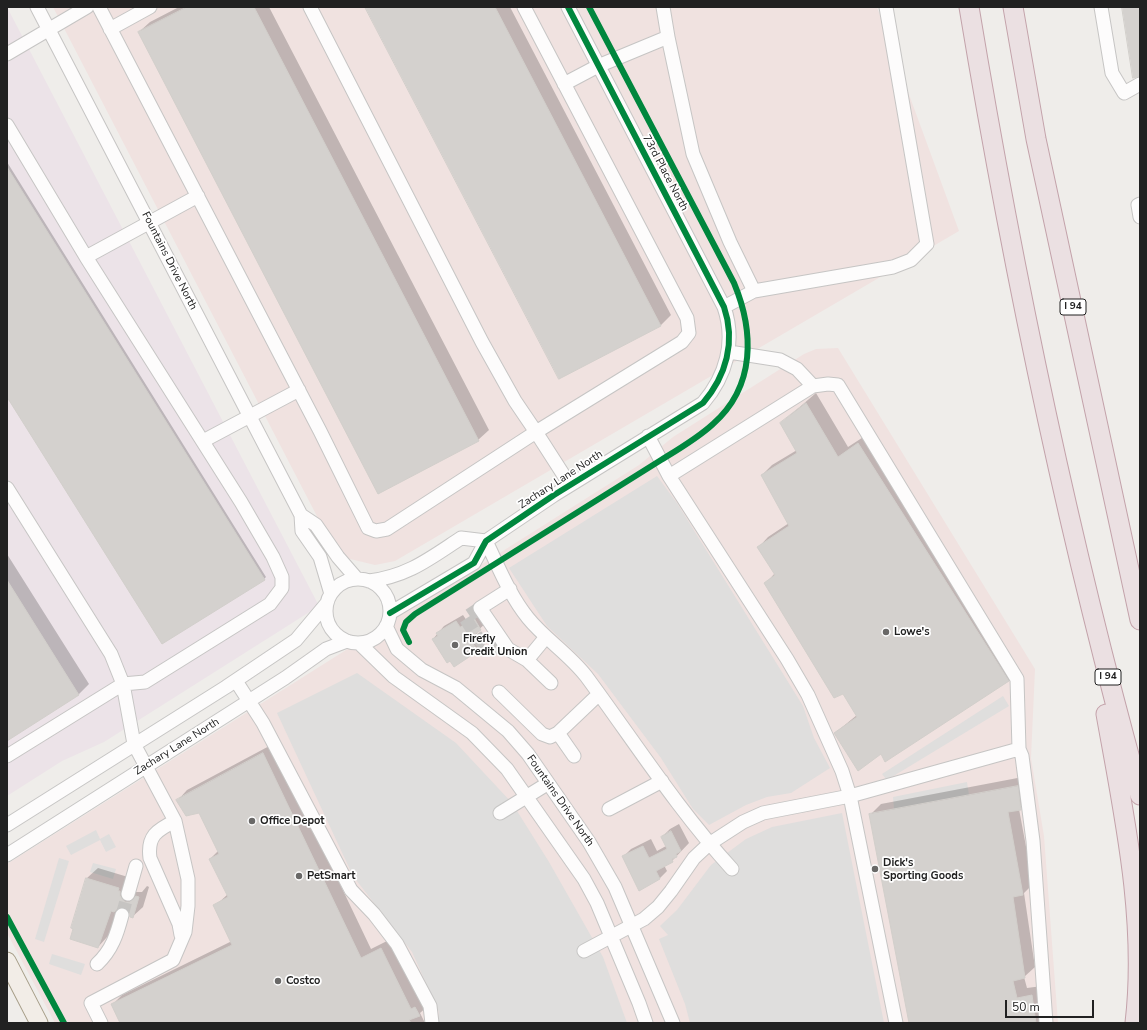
<!DOCTYPE html>
<style>
body{margin:0}
#map{position:relative;width:1147px;height:1030px;overflow:hidden;background:#efedea;font-family:"Nunito Sans",sans-serif}
canvas{display:block}
.frame{position:absolute;inset:0;border:8px solid #212121;pointer-events:none}
.scale{position:absolute;left:1005px;top:1000px;width:89px;height:18px;box-sizing:border-box;border:2px solid #212121;border-top:0;padding-left:5px;font-size:12px;line-height:14px;white-space:nowrap;color:#212121;-webkit-text-stroke:3px #fff;paint-order:stroke}
</style>
<div id="map">
<canvas width="1147" height="1030"></canvas>
<div class="frame"></div>
<div class="scale">50 m</div>
</div>
<script>
const ctx = document.querySelector('canvas').getContext('2d');
ctx.lineJoin = 'round';
function fillPath(path, color) {
  ctx.fillStyle = color;
  ctx.fill(path, 'evenodd');
}
function strokePath(path, color, width, dash) {
  ctx.strokeStyle = color;
  ctx.lineWidth = width;
  ctx.lineCap = dash ? 'butt' : 'round';
  ctx.setLineDash(dash || []);
  ctx.stroke(path);
}
function write(font, color, halo, rows, align = 'center') {
  ctx.font = font + ' "Nunito Sans",sans-serif';
  ctx.lineWidth = 3.5;
  ctx.setLineDash([]);
  ctx.textBaseline = 'middle';
  ctx.strokeStyle = halo;
  ctx.fillStyle = color;
  for (const [text, x, y, turn = 0] of rows) {
    ctx.save();
    ctx.translate(x, y);
    ctx.rotate((+turn || 0) * Math.PI / 180);
    ctx.textAlign = isNaN(turn) ? turn : align;
    if (halo) ctx.strokeText(text, 0, 0);
    ctx.fillText(text, 0, 0);
    ctx.restore();
  }
}
const commercial = new Path2D(`
 M53,7H877L959,231L395,561L375,565L346,558L321,524Z
 M838,348L1035,669L1031,758L1044,836L1058,1023H55L7,933V864L639,465L673,437L804,354L816,349Z`);
const industrial = new Path2D(`
 M7,7L319,606L104,742L62,761L7,796Z`);
const parking = new Path2D(`
 M657,476L677,503L803,706L814,738L830,768L791,793L767,797L746,805L709,825L693,809L661,758L598,674L547,626L509,568Z
 M357,673L456,743L512,803L549,862L603,957L627,1023H438L439,1012L412,952L353,876L277,713Z
 M1003,696L1009,706L887,780L882,774Z
 M967,782L969,795L894,809L893,797Z
 M842,813L884,1023H690L685,1004L659,939L668,935L660,926L677,910L711,865L746,839L772,827Z
 M96,830L100,839L109,834L116,847L106,852L100,840L71,855L66,846Z
 M59,858L69,861L44,942L35,939Z
 M93,863L116,869L113,879L90,872Z
 M52,954L85,964L81,975L49,964Z`);
const shadow = new Path2D(`
 M179,7H269L489,430L478,440L139,32L150,22Z
 M366,7H510L671,315L660,326Z
 M7,162L266,577L264,579L7,395Z
 M816,393L848,447L868,434L1019,670L1008,681L881,753L835,733L857,715L843,692L766,583L775,573L758,548L768,537L789,523L762,475L772,465L797,450L781,423Z
 M7,554L89,684L78,695L7,739Z
 M481,612L487,622L476,632L484,644L477,651L433,639L444,626L463,615L467,621Z
 M273,744L371,949L391,939L429,1005L420,1013L425,1023H121L112,1005L122,995L232,941L215,906L228,894L210,859L219,850L200,812L178,800L187,790Z
 M1028,776L1031,799L1019,809L1033,884L1024,893L1035,967L1024,977L1027,988L1042,986L1043,1023H910L871,814L881,804Z
 M679,824L689,843L672,861L664,865L667,871L660,878L640,889L623,857L631,849L651,839L657,851L666,846L662,837L670,829Z
 M98,868L128,877L130,886L136,892H142L147,886L149,887L143,907L132,917L125,906H119L108,936L98,947L72,928L87,878Z`);
const building = new Path2D(`
 M187,7H254L479,441L378,494L138,32Z
 M365,7H495L661,326L559,379Z
 M1122,7H1140V76L1133,78Z
 M7,167L265,580L162,644L7,397Z
 M806,403L838,457L858,443L1009,681L885,762L881,754L858,771L834,733L857,717L843,694L834,698L764,583L775,575L757,547L789,526L761,475L797,453L780,423Z
 M7,580L79,695L7,741Z
 M474,618L481,630L469,638L478,651L454,667L450,661L447,663L432,639L438,636L436,633L456,621L460,627Z
 M263,753L361,958L381,948L411,1009L415,1007L420,1016L409,1020L411,1023H120L111,1004L232,945L213,905L228,897L209,859L219,854L199,813L186,816L176,800Z
 M1018,786L1021,810L1008,812L1023,895L1013,897L1025,978L1013,981L1017,998L1032,995L1036,1023H909L869,814Z
 M671,831L681,851L676,854L677,857L672,859L673,862L656,871L660,879L639,891L622,856L643,846L649,858L667,849L661,837Z
 M86,878L119,888L118,891H120V896L125,902H130L136,896L139,897L133,918L130,917V913L124,907H120L114,912L111,911L98,948L70,939L73,929L71,928Z`);
const minorTunnel = new Path2D(`
 M480,608L465,618C480,641 479,647 508,649
 M122,915L128,894`);
const minor = new Path2D(`
 M37,7L301,515L302,531L320,557L331,594
 M99,7L320,431L368,528L376,531L387,529L536,432L570,485
 M310,7L482,342L515,401L536,432L682,342L689,333L687,318L524,7
 M1101,7L1112,73L1124,93L1140,84
 M110,29L150,7
 M668,37L693,154L730,242L754,291
 M7,54L87,7
 M564,84L598,66L668,37L663,7
 M7,125L86,257L241,502L273,557L282,577V588L270,604L145,682L123,684L7,756
 M1140,204L1138,205L1140,217
 M86,257L198,196
 M724,307L754,291L893,267L911,260L927,244L886,7
 M729,352L780,360L797,369L813,386
 M648,436L669,476L787,659L808,695L842,771L850,796L896,1023
 M203,441L299,390
 M669,476L813,386L828,384L838,385L1017,679L1019,749L1022,756L1033,841L1046,1023
 M7,488L111,654L123,684L134,744L175,821L188,879V906L185,932L173,960L91,1003L101,1023
 M301,515L316,525L338,557L357,579
 M486,541C498,566 510,596 528,618C545,639 569,654 586,676C634,741 678,810 732,869
 M326 611a32 32 0 1 1 64 0a32 32 0 1 1-64 0Z
 M369,581C408,576 429,559 461,538L486,541
 M510,589L480,608L508,649L527,660L551,683
 M390,613L474,563L486,541L554,495L703,403C726,376 736,342 724,307L568,7
 M386,626L397,649L422,670L456,688L508,731L528,754L589,842L615,887L673,1023
 M359,643L394,677L472,733L507,769L584,879L597,903L639,1003L646,1023
 M527,660L546,637
 M236,681L263,723L351,890L374,914L397,944L430,1006L432,1023
 M499,692L542,734L550,737L558,733L599,694
 M558,733L574,756
 M609,809L662,781
 M500,813L547,784
 M175,821C157,830 147,836 150,858L179,924L181,935
 M7,825L226,687L296,640L327,603
 M7,855L285,678L326,649L347,641
 M128,894L136,866
 M584,951L644,919L658,907L671,891L694,858L709,844L743,822L763,813L850,796L1019,749
 M97,964C112,950 117,934 122,915`);
const major = new Path2D(`
 M7,961L39,1023`);
const highway = new Path2D(`
 M969,7C1013,272 1068,536 1140,795
 M1013,7L1036,139L1140,620
 M1106,714C1124,815 1147,920 1135,1023`);
const cycleway = new Path2D(`
 M390,613L474,563L486,541L554,495L703,403C726,376 736,342 724,307L568,7
 M409,642L403,630L406,622L415,614L661,460C679,449 698,438 713,424C756,386 754,331 734,283L589,7
 M7,917L64,1023`);
const markers = [
 [886,632,4,"#696867"],
 [455,645,4,"#696867"],
 [252,821,4,"#696867"],
 [875,869,4,"#696867"],
 [299,876,4,"#696867"],
 [278,981,4,"#696867"]
];
const shields = [
 [1073,307,26],
 [1108,677,26]
];
const shieldNames = [
 ["I 94",1073,307],
 ["I 94",1108,677]
];
const streetNames = [
 ["73rd Place North",665,173,62],
 ["Fountains Drive North",169,261,63],
 ["Zachary Lane North",561,480,-33],
 ["Zachary Lane North",177,747,-32],
 ["Fountains Drive North",560,801,55]
];
const poiNames = [
 ["Lowe's",894,632],
 ["Firefly",463,639],
 ["Credit Union",463,652],
 ["Office Depot",260,821],
 ["Dick's",883,863],
 ["Sporting Goods",883,876],
 ["PetSmart",307,876],
 ["Costco",286,981]
];
fillPath(commercial, '#f0e2e0');
fillPath(industrial, '#ece3e8');
fillPath(parking, '#dfdedd');
fillPath(shadow, '#0003');
fillPath(building, '#d4d1ce');
strokePath(building, '#d2cfcb', 1);
strokePath(minorTunnel, '#c6c4c2', 13, [13, 6]);
strokePath(minor, '#c6c5c4', 15);
strokePath(major, '#a59c86', 19);
strokePath(highway, '#c3a2aa', 21);
strokePath(minor, '#fdfcfc', 13);
strokePath(major, '#f2ede7', 17);
strokePath(highway, '#ebe0e2', 19);
strokePath(cycleway, '#00873e', 6);
for (const [x, y, r, color] of markers) {
  const dot = new Path2D();
  dot.arc(x, y, r, 0, 2 * Math.PI);
  ctx.fillStyle = color;
  ctx.fill(dot);
  strokePath(dot, '#fff', 1.5);
}
for (const [x, y, w] of shields) {
  const box = new Path2D();
  box.roundRect(x - w / 2, y - 8, w, 16, 3);
  ctx.fillStyle = '#fff';
  ctx.fill(box);
  strokePath(box, '#212121', 1);
}
write('bold 10px', '#212121', null, shieldNames);
write('11px', '#212121', '#fff', streetNames);
write('bold 11px', '#212121', '#fff', poiNames, 'left');
</script>
